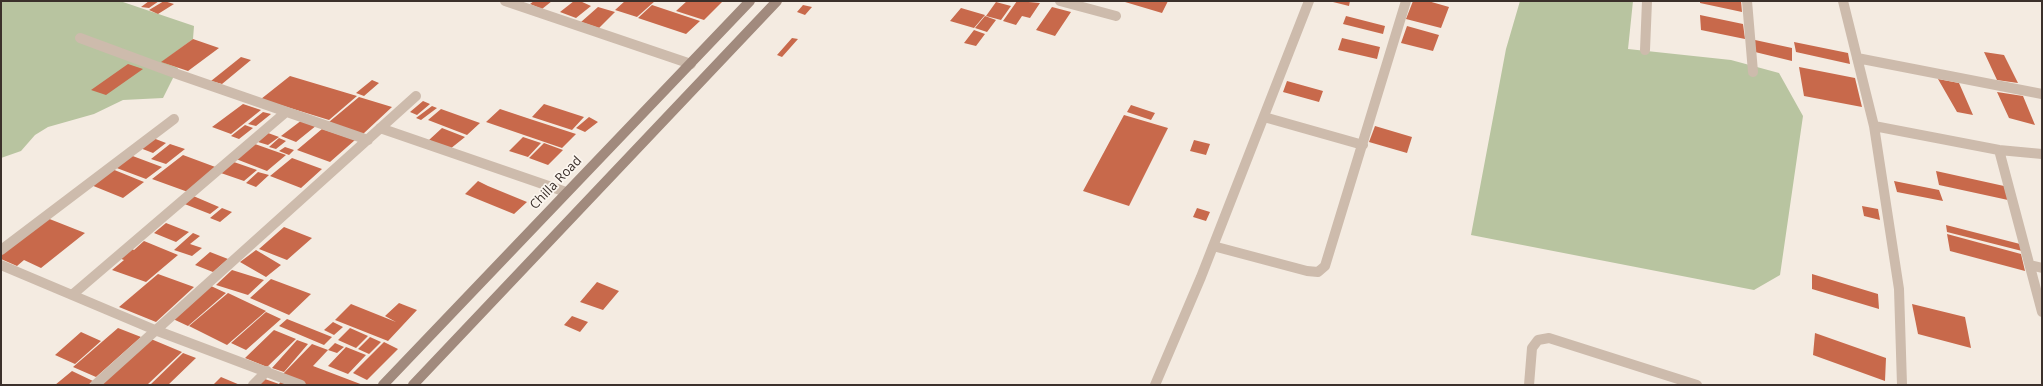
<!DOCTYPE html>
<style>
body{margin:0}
#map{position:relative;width:2043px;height:386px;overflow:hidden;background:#f4ebe1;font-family:"Open Sans",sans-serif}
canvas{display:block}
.frame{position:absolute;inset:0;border:2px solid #3b302b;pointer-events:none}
</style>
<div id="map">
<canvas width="2043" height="386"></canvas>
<div class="frame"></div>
</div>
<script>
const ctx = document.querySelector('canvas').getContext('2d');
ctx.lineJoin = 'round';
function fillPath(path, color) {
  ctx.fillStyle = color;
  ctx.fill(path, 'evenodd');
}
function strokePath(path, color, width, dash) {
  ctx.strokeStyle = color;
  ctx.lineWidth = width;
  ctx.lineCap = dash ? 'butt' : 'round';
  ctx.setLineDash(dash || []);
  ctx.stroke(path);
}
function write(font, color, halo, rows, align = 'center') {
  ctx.font = font + ' "Open Sans",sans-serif';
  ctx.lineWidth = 3.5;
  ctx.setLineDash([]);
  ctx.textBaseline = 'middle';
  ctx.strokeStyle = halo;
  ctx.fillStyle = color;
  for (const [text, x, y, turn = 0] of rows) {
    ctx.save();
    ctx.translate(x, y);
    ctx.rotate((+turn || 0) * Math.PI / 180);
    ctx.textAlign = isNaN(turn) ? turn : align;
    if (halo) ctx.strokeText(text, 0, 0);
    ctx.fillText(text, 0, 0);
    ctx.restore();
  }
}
const green = new Path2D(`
 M1,1H120L194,26L193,39L162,62L178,68L163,98L123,100L94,114L48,127L35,135L21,151L1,158Z
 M1520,1H1633L1628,49L1731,60L1779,73L1803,116L1780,275L1754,290L1471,235L1506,49Z`);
const building = new Path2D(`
 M149,1H159L149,8L141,7Z
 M164,1L174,4L158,14L149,10Z
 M534,1H552L542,9L530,4Z
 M574,1H580L591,6L576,18L560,12Z
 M625,1H655L637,17L615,10Z
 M687,1H719L722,2L704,20L676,11Z
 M1017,1L1040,3L1030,18L1022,16L1016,25L1003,21Z
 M1126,1H1168L1162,13L1125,2Z
 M1329,1H1350L1349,6Z
 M1413,1H1428L1449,7L1441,28L1406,19Z
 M1700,1H1741L1742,12L1700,3Z
 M996,2L1011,6L1001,20L986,16Z
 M652,5L700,21L686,34L638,18Z
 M803,5L812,7L805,15L797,12Z
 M598,7L615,12L599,28L581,22Z
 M1052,7L1071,12L1055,36L1036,30Z
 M961,8L985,15L974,28L950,21Z
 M1700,15L1743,24L1745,39L1701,30Z
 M985,16L996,20L987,32L975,28Z
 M1346,16L1385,26L1383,34L1343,24Z
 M1407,26L1439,35L1433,51L1401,43Z
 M974,30L985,34L976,46L964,43Z
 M792,38L798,39L782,57L777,55Z
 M1342,38L1380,47L1377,59L1338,50Z
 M193,39L219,48L188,71L161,62Z
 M1755,40L1792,48V61L1755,52Z
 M1794,42L1848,53L1850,64L1796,52Z
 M1984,52L2004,55L2018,83L1997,80Z
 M241,57L251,60L222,84L211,81Z
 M128,64L143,69L106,95L91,90Z
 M1799,67L1855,78L1862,107L1804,96Z
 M290,76L357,96L329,120L261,99Z
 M1938,79L1959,83L1973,115L1957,112Z
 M372,80L379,83L364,96L356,93Z
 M1287,81L1323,91L1319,102L1283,92Z
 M1997,92L2023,96L2035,125L2009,118Z
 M359,97L392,107L363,134L329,122Z
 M423,101L430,104L417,115L410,112Z
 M243,104L261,110L231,134L212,127Z
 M544,104L584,117L572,130L532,117Z
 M1131,105L1155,113L1151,120L1127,112Z
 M432,106L437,108L421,120L416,118Z
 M441,109L480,123L467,135L428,120Z
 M500,109L530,119L576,134L562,148L486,122Z
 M263,112L271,114L256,126L248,124Z
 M1124,115L1168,128L1129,206L1083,191Z
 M589,117L598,122L585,132L576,128Z
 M302,120L317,125L296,142L281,136Z
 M245,125L253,128L239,139L231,136Z
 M1375,126L1412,137L1407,153L1369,142Z
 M442,128L465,137L450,149L429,140Z
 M322,129L355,140L330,162L297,150Z
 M268,133L279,137L268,145L258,142Z
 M523,137L541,143L528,157L509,151Z
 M153,138L166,143L153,153L140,148Z
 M279,138L286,141L276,149L269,147Z
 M1194,140L1210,144L1206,155L1190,151Z
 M544,143L563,150L548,165L529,158Z
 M170,144L185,149L166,164L151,159Z
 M255,144L286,155L267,171L236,159Z
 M285,147L294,150L289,155L279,151Z
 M130,155L162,167L146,179L114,167Z
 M183,155L218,168L188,192L152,179Z
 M292,158L322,169L301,188L270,176Z
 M231,161L257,170L244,181L218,172Z
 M112,169L144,182L123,198L91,185Z
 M1936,171L2004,186L2008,200L1939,185Z
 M258,172L269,175L256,187L246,183Z
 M478,181L488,186L527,202L514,214L465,194Z
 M1894,181L1939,190L1943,201L1897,192Z
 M191,195L219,207L210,214L182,203Z
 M1862,206L1878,209L1880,220L1864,216Z
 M222,208L232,212L220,222L210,218Z
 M1197,208L1210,212L1206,221L1193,217Z
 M47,218L85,233L41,268L24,260L17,266L1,259V254Z
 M166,223L189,232L176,242L154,233Z
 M1946,225L2020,244L2022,251L1947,232Z
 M284,227L312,238L287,260L259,249Z
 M193,233L200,236L190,244L202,248L192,256L174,250Z
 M1947,234L2021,254L2025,271L1950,251Z
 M144,241L178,255L146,282L112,270L124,260L119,258L130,248L134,250Z
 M256,250L281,265L266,277L240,262Z
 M210,252L228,259L213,272L195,265Z
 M232,270L264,280L248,295L216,285Z
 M158,274L194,287L156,322L119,307Z
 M1812,274L1878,294L1879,309L1812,289Z
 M271,279L311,294L289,315L250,298Z
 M597,282L619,291L603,310L580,302Z
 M211,286L226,293L188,326L173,319Z
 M228,293L266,311L227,345L189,326Z
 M399,303L417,310L388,341L335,320L351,304L396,322L385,316Z
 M1912,304L1965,317L1971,348L1918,334Z
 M266,312L281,319L246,350L231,343Z
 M572,316L588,322L580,332L564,325Z
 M287,319L332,337L324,345L279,326Z
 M333,322L343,327L334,335L324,330Z
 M118,328L141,337L96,377L73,367Z
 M350,328L368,336L356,348L338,340Z
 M274,330L296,339L267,367L245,358Z
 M81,332L101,341L75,364L55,355Z
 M1815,333L1886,358L1885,381L1813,355Z
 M370,337L381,342L369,354L358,349Z
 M151,339L182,352L147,385H100Z
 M297,340L308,344L284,372L272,368Z
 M384,342L398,349L367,380L353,373Z
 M335,343L344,347L337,353L328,350Z
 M312,344L328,350L313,366L363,385H308L282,375Z
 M346,347L366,355L348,374L328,366Z
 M183,353L196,358L168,385H150Z
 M72,371L93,381L88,385H55Z
 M221,377L240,385H213Z
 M265,379L279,384L282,380L296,385H259Z`);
const minor = new Path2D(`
 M505,1L691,64
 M1060,1L1116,16
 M1747,1L1753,72
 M1843,1L1874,126L1899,289L1902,385
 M80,38L180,75L368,140
 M1645,50L1647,1
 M1857,58L2042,94
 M1264,117L1363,145
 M1874,126L1999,150L2042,154
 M380,128L566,192
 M1999,150L2042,312
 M1213,246L1307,271L1318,272L1325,266L1406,1
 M1,250L174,119
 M1,265L155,330L301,385
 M2030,265L2042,268
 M72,295L286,112
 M95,385L416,96
 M253,385L267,371
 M1155,385L1201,277L1309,1
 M1529,385L1532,348L1538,340L1549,338L1697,385`);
const secondary = new Path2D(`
 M383,385L750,1
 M413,385L777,1`);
const streetNames = [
 ["Chilla Road",556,183,-46]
];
fillPath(green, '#b8c4a0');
fillPath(building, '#c8694b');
strokePath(minor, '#cdbbac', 10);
strokePath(secondary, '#a18a7d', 10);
write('13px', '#3b302b', '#fbf5ee', streetNames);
</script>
